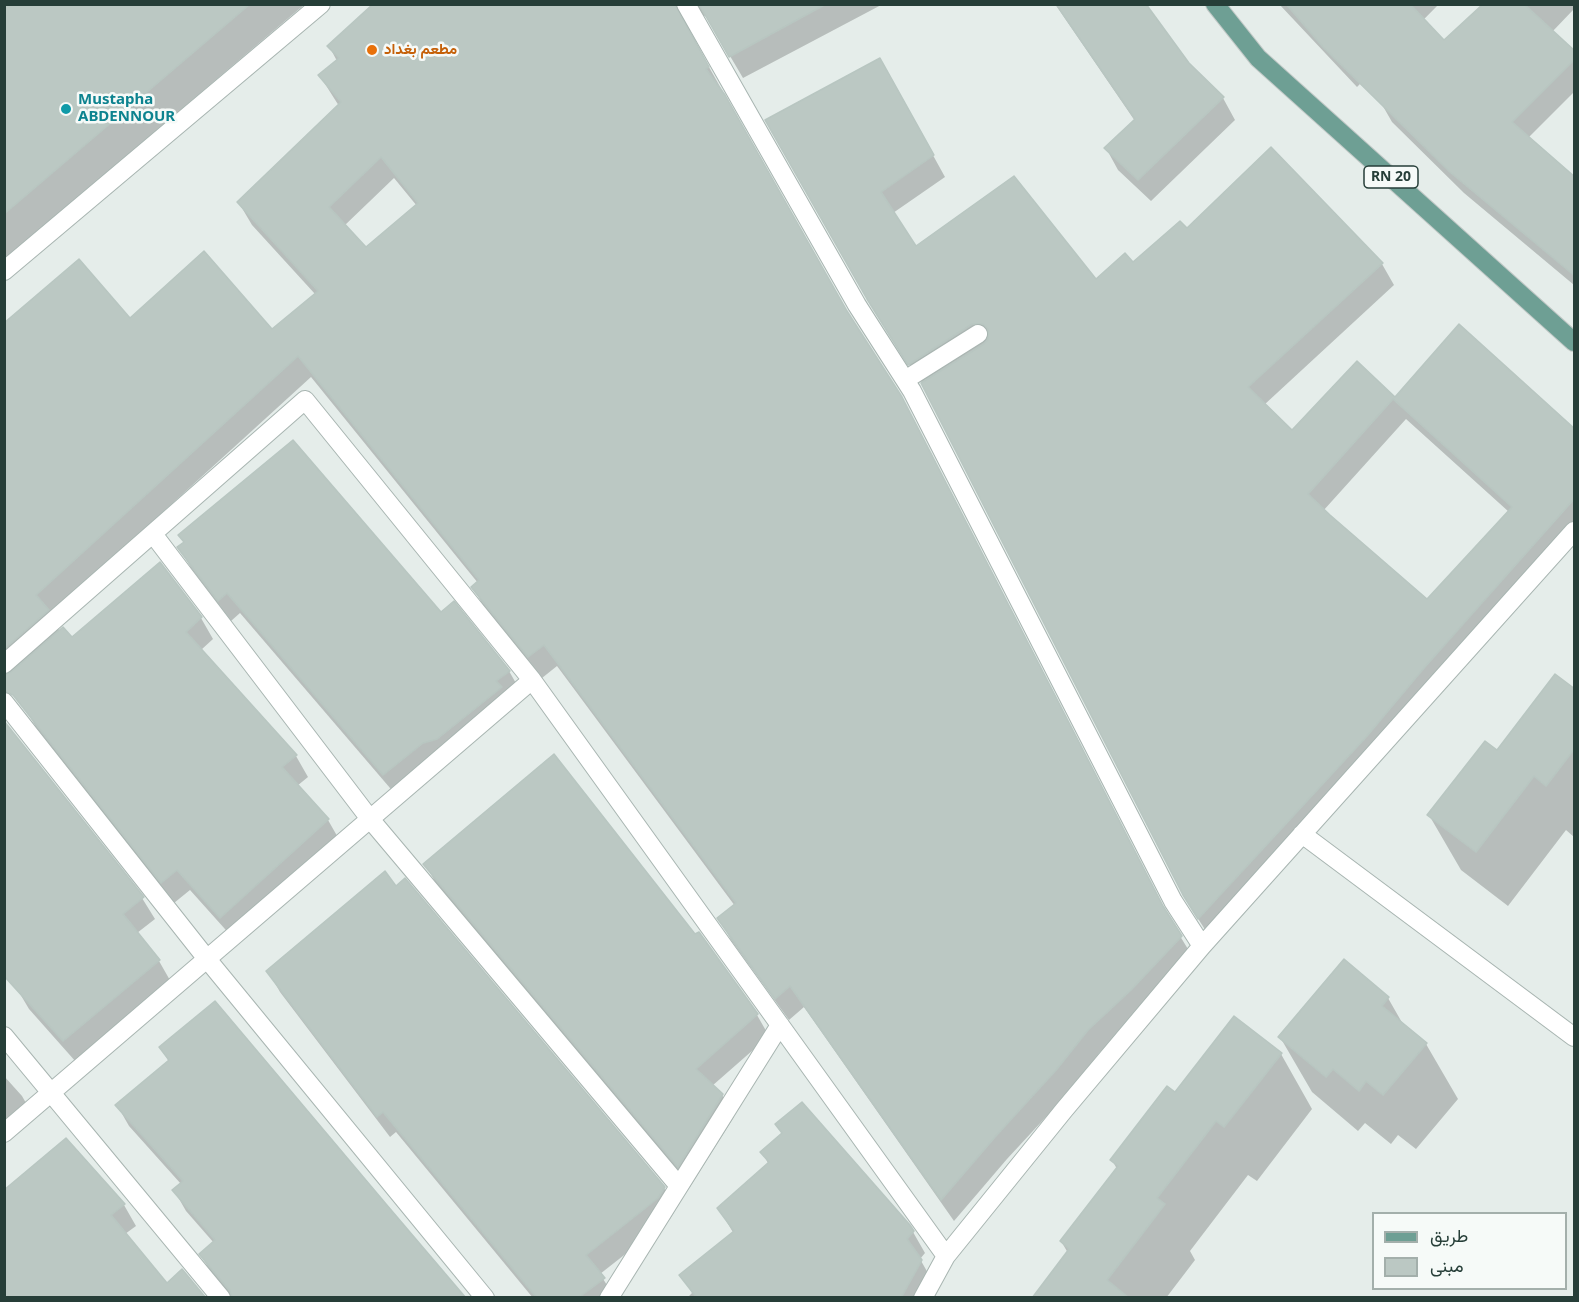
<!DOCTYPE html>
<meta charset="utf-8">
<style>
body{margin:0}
#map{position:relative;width:1579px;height:1302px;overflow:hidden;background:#e5edea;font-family:"Noto Sans",Vazirmatn,sans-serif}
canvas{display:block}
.frame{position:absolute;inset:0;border:6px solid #263e38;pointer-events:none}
.legend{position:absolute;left:1372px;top:1212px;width:195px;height:78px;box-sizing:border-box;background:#f6faf8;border:2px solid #a3afab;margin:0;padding:8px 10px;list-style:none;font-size:18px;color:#263e38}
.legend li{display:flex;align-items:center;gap:12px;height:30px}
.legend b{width:30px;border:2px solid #a3afab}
</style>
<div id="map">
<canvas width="1579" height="1302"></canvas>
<div class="frame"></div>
<ul class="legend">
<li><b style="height:8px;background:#6e9f94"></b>طريق</li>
<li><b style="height:16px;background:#bbc8c3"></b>مبنى</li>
</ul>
</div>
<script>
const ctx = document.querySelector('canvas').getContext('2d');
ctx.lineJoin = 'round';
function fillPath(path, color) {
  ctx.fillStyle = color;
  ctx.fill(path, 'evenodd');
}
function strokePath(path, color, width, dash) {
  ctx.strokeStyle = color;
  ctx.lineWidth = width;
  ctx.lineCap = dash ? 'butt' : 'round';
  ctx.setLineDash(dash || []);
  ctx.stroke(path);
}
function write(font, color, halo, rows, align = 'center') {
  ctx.font = font + ' "Noto Sans",Vazirmatn,sans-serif';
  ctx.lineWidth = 5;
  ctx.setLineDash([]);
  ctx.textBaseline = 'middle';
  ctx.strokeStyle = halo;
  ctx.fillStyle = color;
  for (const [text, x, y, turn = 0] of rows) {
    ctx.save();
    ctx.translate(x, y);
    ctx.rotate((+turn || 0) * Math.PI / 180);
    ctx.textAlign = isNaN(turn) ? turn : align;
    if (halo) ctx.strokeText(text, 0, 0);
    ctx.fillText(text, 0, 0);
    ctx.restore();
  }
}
const shadow = new Path2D(`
 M4,4H305L4,260Z
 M375,4H883L743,78L707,17L700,14L688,21L687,28L848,314L914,420L1169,918L1194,959L1143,1012L1100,1052L1069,1092L1007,1159L954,1221L804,1007L789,1020L731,940L719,918L735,906L557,666L542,678L485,609L473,587L478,583L311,377L50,615L60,632L72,639L201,618L213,639L201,650L296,756L308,777L297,786L328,820L340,841L233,938L190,890L174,903L36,727L4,673V326L130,320L272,331L315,294L252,225L239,203L339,106L320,76L337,61L329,46ZM394,178L417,206L365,249L344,226Z
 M1055,4H1144L1188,64L1223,98L1235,120L1151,201L1118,170L1106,148L1135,121Z
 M1279,4H1439L1357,87Z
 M1485,4H1574V9L1552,32L1574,53V92L1528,138L1574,179V285L1464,193L1392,122L1380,101Z
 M892,81L945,177L893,213L916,248L1096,281L1132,264L1187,230L1382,264L1394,285L1264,405L1292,432L1357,363L1395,399L1574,431V532L1211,939L1197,917L923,384L881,321L767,121ZM1406,419L1509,512L1427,601L1323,511Z
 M180,536L441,614L509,671L521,692L508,702L513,709L449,760L396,795L240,613L231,621L191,568L179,547L184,543Z
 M1574,691V837L1566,830L1508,906L1461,870L1429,815L1497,752Z
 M425,864L695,936L699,934L757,1015L769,1036L712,1086L722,1095L734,1117L690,1187L437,885Z
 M396,888L664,1188L676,1209L670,1219L600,1274L615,1298H533L396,1132L390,1137L280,992L268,971Z
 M142,898L155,919L137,933L159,961L171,982L76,1062L29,1009L16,987Z
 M1388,998L1404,1026L1426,1044L1458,1099L1416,1149L1398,1135L1391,1144L1365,1123L1358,1131L1312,1092L1280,1037Z
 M161,1048L464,1298H232L213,1276L201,1255L214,1243L186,1211L174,1190L181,1184L129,1126L117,1105L169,1062Z
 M1281,1054L1312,1109L1257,1181L1248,1175L1190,1251L1195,1260L1166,1298H1033L1068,1253L1061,1241L1117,1169L1112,1160L1176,1094Z
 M4,1076L22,1096L34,1117L4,1144Z
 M66,1140L124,1205L136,1226L125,1234L167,1285L4,1298Z
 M762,1152L913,1232L925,1253L920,1259L933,1282L925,1298H687L692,1293L681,1275L734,1234L719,1209L769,1165Z`);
const building = new Path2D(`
 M4,4H250L4,214Z
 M373,4H675L709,67L706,69L725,95L847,311L902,397L1163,906L1182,936L1131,990L1088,1030L1057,1069L995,1137L941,1200L790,986L775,999L717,918L736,903L544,645L528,657L471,587L479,580L298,356L36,595L49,610L4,649V323L79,259L130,318L204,251L272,329L318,291L237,202L341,102L318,75L339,58L327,46ZM381,157L418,203L366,247L329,207Z
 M699,4H826L729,57Z
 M1056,4H1146L1189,63L1224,97L1138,180L1104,148L1135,119Z
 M1286,4H1410L1444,40L1483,4H1524L1575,51V59L1512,122L1575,177V276L1450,172L1323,47Z
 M880,58L934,155L881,192L916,246L1014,176L1096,279L1125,253L1133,262L1180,221L1187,228L1271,147L1383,263L1248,387L1292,430L1357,361L1395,397L1459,324L1575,429V498L1424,668L1367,736L1198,919L1183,895L921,383L984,344L988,339V329L983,324H972L908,365L867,299L765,120ZM1393,399L1512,507L1427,599L1330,515L1308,494Z
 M293,440L441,612L454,601L510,671L496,681L502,687L437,739L423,743L383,775L227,593L218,601L177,547L184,542L178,535Z
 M160,562L202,617L186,632L297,755L282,767L329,819L220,918L177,870L161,883L13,695L4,691V675L11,672L63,627L72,637Z
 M1555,674L1575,689V748L1546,786L1534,776L1476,852L1427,815L1485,741L1497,750Z
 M4,721L144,897L123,914L160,960L63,1041L4,976Z
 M554,754L695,934L699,932L758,1014L696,1069L723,1094L678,1167L423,864Z
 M385,871L396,886L405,878L665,1187L658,1198L586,1255L605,1278L578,1298H537L383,1112L377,1117L266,971Z
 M1344,959L1389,997L1382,1006L1427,1043L1383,1095L1366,1081L1359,1091L1333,1069L1326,1077L1278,1037Z
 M215,1001L386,1204L466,1298H232L230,1291L199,1254L215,1240L172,1190L183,1181L115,1105L169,1060L159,1047Z
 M1234,1016L1282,1053L1224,1127L1216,1121L1157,1198L1165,1204L1107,1280L1129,1298H1032L1069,1249L1060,1241L1118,1166L1110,1160L1167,1086L1175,1092Z
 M802,1102L910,1225L914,1231L907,1239L922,1260L901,1298H697L679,1275L734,1231L717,1208L769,1162L760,1152L782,1133L775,1124Z
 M66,1138L125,1204L111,1215L167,1283L182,1269L206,1298H4V1190Z`);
const minor = new Path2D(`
 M686,4L857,305L912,391L1173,901L1202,946
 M4,271L321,4
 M905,380L978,334
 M153,534L370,819L679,1186
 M4,664L305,400L532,680L946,1256
 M4,702L207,959L485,1298
 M1302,834L1574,1037
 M4,1036L221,1298
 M4,1133L532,680
 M609,1298L780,1025
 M923,1298L946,1256L1064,1110L1202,946L1574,531`);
const major = new Path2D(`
 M1215,4L1258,58L1574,342`);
const markers = [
 [372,50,6,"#e8710a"],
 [66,109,6,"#0f9aa8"]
];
const shields = [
 [1391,177,54]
];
const shieldNames = [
 ["RN 20",1391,177]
];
const foodNames = [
 ["مطعم بغداد",384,50]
];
const cultureNames = [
 ["Mustapha",78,100],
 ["ABDENNOUR",78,117]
];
fillPath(shadow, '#0003');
fillPath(building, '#bbc8c3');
strokePath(building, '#b8c6c1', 1.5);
strokePath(minor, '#a8b5b1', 20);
strokePath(major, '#c2c9c7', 20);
strokePath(minor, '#fff', 18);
strokePath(major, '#6e9f94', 18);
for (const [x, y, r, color] of markers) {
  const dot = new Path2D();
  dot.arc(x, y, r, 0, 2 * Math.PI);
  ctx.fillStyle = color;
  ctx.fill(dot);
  strokePath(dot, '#f6faf8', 2);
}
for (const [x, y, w] of shields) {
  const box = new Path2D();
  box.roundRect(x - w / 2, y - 11, w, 22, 4.5);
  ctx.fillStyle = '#f6faf8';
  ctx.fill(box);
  strokePath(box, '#263e38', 1.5);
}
write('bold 14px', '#263e38', null, shieldNames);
write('bold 15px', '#c56008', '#f6faf8', foodNames, 'left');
write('bold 15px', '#0d838f', '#f6faf8', cultureNames, 'left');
</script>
